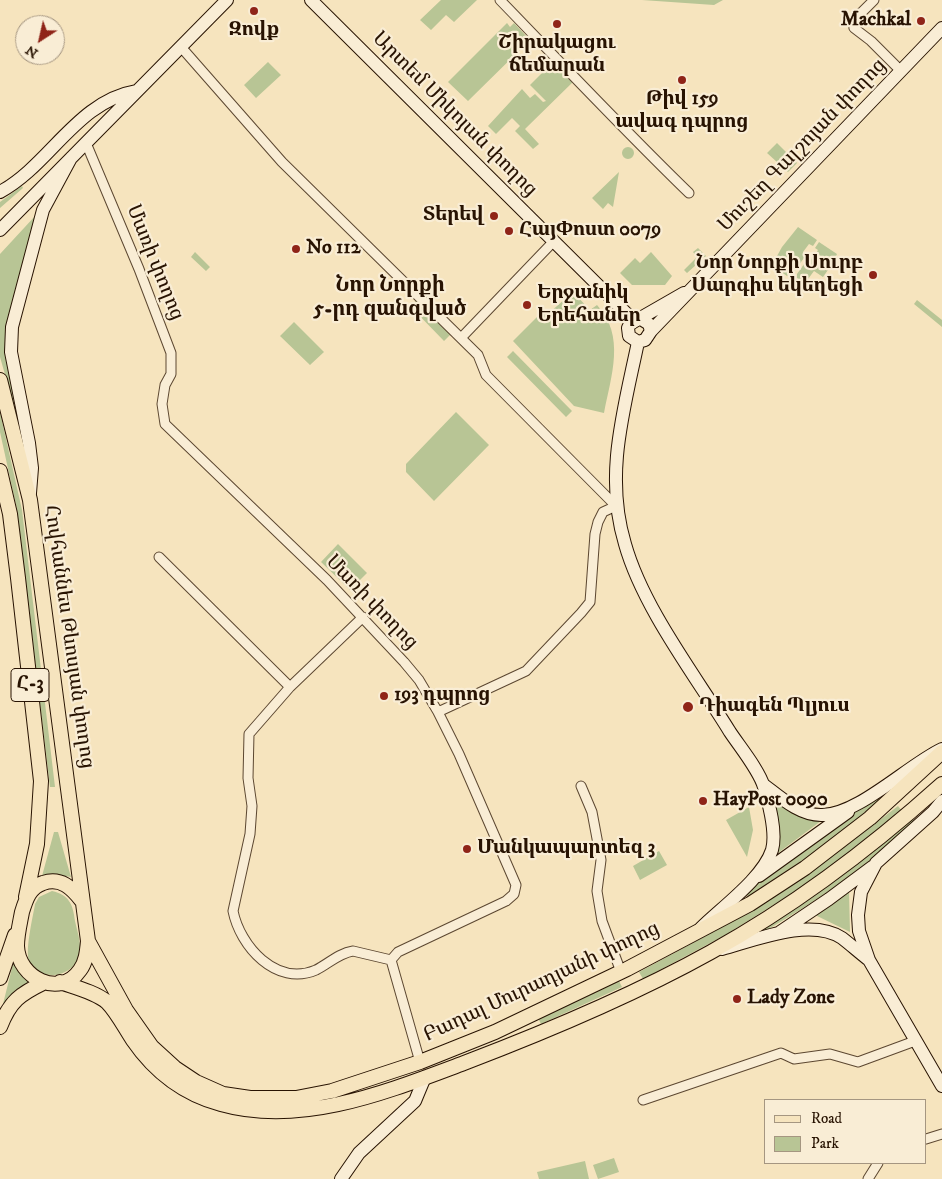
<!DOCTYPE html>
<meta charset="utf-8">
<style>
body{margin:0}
#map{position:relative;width:942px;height:1179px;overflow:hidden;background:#f6e4be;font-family:"IM FELL DW Pica",serif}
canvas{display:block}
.legend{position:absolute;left:764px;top:1099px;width:162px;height:65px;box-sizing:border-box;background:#f9edd5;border:1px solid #a59681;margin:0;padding:6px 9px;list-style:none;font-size:15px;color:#281302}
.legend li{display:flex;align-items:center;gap:10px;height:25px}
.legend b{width:25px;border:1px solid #a59681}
.north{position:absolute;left:15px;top:15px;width:50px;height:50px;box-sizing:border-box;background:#f9edd5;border:1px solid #a59681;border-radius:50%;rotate:215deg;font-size:14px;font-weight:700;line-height:20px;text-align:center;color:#281302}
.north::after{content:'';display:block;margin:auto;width:18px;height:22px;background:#8f2418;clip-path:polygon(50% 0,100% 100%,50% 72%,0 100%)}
</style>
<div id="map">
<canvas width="942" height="1179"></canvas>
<ul class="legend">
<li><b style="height:6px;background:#f6e4be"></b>Road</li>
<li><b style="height:14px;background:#b8c595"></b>Park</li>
</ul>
<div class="north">N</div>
</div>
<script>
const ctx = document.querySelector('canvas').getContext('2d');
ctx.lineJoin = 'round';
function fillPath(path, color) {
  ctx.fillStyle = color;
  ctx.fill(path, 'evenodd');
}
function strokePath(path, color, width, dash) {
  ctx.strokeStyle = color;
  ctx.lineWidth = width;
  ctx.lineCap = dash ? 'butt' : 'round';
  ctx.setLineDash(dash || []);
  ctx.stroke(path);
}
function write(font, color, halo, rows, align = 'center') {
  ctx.font = font + ' "IM FELL DW Pica","Noto Serif Armenian",serif';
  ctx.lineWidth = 4.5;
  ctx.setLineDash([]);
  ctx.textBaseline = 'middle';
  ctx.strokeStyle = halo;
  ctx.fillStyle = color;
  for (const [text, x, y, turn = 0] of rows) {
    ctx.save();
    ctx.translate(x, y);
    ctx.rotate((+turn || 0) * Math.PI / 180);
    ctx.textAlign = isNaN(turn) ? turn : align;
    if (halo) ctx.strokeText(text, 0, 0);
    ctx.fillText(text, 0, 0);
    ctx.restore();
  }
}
const green = new Path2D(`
 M441,0H477L454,22L446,15L431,30L420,20Z
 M642,0H723L714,5Z
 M507,23L510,27L514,23L530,40L468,101L448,82Z
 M555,60L575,80L525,129L539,144L533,149L515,131L520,126L512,118L496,134L488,126L522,89L530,98L535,94L543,102L546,101L530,85Z
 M268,62L281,75L256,98L244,85Z
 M777,143L797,163L788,172L767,153Z
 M622 153a6 6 0 1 1 12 0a6 6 0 1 1-12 0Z
 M619,172L613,207L608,203L603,209L592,198Z
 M22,186L23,188L0,208V202Z
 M36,215L11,308L26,448L0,357V254Z
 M798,227L817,240L813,246L809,244L803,252L806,255L794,272L791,270L787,276L772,265L782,247Z
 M819,242L837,254L832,264L816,253L818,250L815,248Z
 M698,248L706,256L687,273L684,270L697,257L693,252Z
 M195,252L210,267L206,271L191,257Z
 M651,252L672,276L665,285H632L620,273L635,258L640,263Z
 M814,256L830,267L823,277L814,271L805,283L797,278V274L809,257L812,259Z
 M573,292L590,310L597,305C626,336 611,376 604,413L574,406L513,341L544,310L549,313Z
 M417,300L451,334L444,341L410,306Z
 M917,300L942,320V327L914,304Z
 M294,322L324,352L310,365L280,336Z
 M513,351L572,411L566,417L507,357Z
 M0,412L22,510L55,787H50L17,510L0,432Z
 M456,412L489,445L434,501L406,472V464Z
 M338,544L367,573L350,590L321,562Z
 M885,790L889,796L829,843L748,896L746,894L759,881Z
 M771,797L821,821L778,853L777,827Z
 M898,806L902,811L810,882L727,934L643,979L639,972L750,912L821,865Z
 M749,807L753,830L747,857L726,820Z
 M913,819L917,823C868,866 817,901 762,933L760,929Z
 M54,832H58L71,877L52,874L42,876Z
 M659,851L667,865L640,880L633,866Z
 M52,891C69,895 73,904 75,921C77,930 81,942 80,951C79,976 39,985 29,961C25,949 33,917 35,904L39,897Z
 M849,891L850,932L815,915Z
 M14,960L21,974L32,984L16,990L3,1004Z
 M619,981L622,987L541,1024L538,1018Z
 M614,1158L619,1172L598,1179L593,1165Z
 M585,1161L589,1179H539L537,1172Z`);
const street = new Path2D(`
 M500,0C563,65 625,131 689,193
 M874,0L860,14L854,28L871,41L901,71
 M181,47L282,162L478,355L486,375L616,506L603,512L598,522L595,534L590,602L581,613L526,671L438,712
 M86,143L139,269L171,353V374L165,385L162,404L165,424L327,580L404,662L419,680L438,712L459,754L516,885L514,894L506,901L398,952L391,960
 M461,338L554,241
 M159,557L290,687
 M363,617L290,687L249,734L248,778L252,806L250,834L233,911C240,946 276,987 316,970C328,964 339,953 353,951L391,960
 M581,786L592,812L601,860L597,891L602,921L621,972
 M391,960L420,1062
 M643,1100L781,1053L794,1059L830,1054L858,1062L915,1041
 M926,1139L942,1134
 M868,1179L878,1163`);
const secondary = new Path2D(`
 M311,0L634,321
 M0,192C50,165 77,101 137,91
 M0,230L227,0
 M641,319L649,324L651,331L645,340L638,342L629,336L628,328L630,324L684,293
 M651,331L942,28
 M638,342C624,410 604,475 625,544C643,608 695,675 730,732C740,747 759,770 764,787C769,804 777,832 772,850C763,878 721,908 701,928
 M30,493L32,468L29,443L11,352L12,327L43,210L71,158
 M764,785C780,797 799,815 821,815C857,816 908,765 942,749
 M942,801L933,812L876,863L861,892L858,915L859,931L869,960L942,1086
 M759,876L848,812
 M780,932L829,899L872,867
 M722,949C755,940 811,917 842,938C851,945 860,953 869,960
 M341,1179L359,1153L415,1101L425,1077`);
const primary = new Path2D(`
 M0,380L30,500L88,941C87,952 86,962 80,970C60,999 18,978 17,946C17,935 20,923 22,912C26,899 30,887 43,883C61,877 72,888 82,901
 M0,471L10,514L18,578L41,781L37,844L26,897
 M88,941L126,1010L152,1047L175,1068L196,1082L223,1094L250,1098H296L332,1091L420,1062L495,1032L627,969L750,904L805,868L870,818L942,752
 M0,978L15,935
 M60,982C74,987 95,992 107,1002C117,1012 125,1028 133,1040C155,1072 184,1094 221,1104C302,1127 389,1091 464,1063C548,1031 632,996 711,952C794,906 872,847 942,784
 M0,1027C10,1001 20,994 45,982`);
const markers = [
 [254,11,5,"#8f2418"],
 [921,21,5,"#8f2418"],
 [557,24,5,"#8f2418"],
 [682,80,5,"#8f2418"],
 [494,216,5,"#8f2418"],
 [509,231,5,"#8f2418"],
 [296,249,5,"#8f2418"],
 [873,275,5,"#8f2418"],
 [527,305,5,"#8f2418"],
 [384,696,5,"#8f2418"],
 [688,707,6,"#8f2418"],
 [703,801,5,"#8f2418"],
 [467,849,5,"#8f2418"],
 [737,999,5,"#8f2418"]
];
const shields = [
 [30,685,38]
];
const shieldNames = [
 ["Հ-3",30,685]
];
const poiNames = [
 ["Machkal",911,21,"right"],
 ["Զովք",254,31,"center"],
 ["Շիրակացու",557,44,"center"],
 ["ճեմարան",557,67,"center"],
 ["Թիվ 159",682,100,"center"],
 ["ավագ դպրոց",682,123,"center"],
 ["Տերեվ",484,216,"right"],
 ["ՀայՓոստ 0079",519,231],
 ["No 112",306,249],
 ["Նոր Նորքի Սուրբ",863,264,"right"],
 ["Սարգիս եկեղեցի",863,287,"right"],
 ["Երջանիկ",537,294],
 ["Երեհաներ",537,317],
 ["193 դպրոց",394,696],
 ["Դիագեն Պլյուս",699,707],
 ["HayPost 0090",713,801],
 ["Մանկապարտեզ 3",477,849],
 ["Lady Zone",747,999]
];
const streetNames = [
 ["Արտեմ Միկոյան փողոց",454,115,45],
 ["Մուշեղ Գալշոյան փողոց",803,146,-46],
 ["Մառի փողոց",154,263,68],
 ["Մառի փողոց",371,603,46],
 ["Հովհաննես Թևոսյան փողոց",68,637,82],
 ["Բադալ Մուրադյանի փողոց",542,983,-25]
];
const neighbourhoodNames = [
 ["Նոր Նորքի",390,287],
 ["5-րդ զանգված",390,311]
];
fillPath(green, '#b8c595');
strokePath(street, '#5c4731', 11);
strokePath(secondary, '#281302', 14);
strokePath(primary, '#281302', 16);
strokePath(street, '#f9edd5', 9);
strokePath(secondary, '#f9edd5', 12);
strokePath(primary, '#f6e4be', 14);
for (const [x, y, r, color] of markers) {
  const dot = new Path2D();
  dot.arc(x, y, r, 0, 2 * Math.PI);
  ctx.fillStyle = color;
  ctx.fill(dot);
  strokePath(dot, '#f9edd5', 2);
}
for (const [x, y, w] of shields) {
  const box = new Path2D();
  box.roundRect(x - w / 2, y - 16.5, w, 33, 4);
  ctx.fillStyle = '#f9edd5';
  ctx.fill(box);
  strokePath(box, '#281302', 1);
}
write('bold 19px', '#281302', null, shieldNames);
write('bold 20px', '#281302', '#f9edd5', poiNames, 'left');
write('20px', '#281302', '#f9edd5', streetNames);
write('bold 21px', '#281302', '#f9edd5', neighbourhoodNames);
</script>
